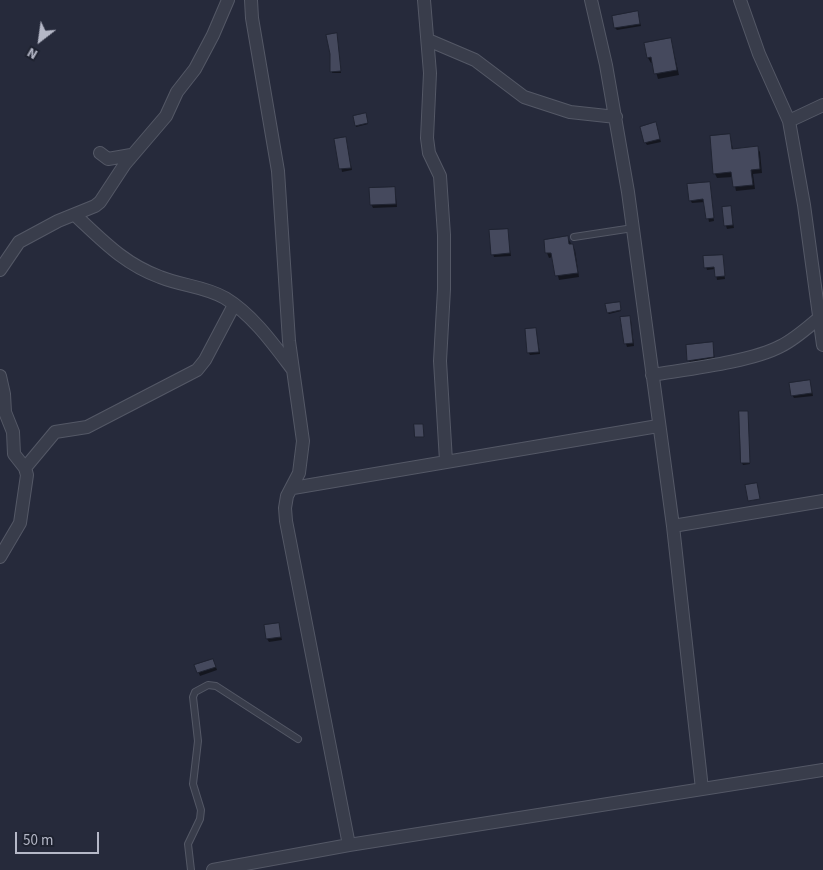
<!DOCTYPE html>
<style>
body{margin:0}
#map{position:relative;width:823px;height:870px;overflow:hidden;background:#262a3b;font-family:"Source Sans 3",sans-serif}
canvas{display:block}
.north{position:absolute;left:15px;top:15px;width:50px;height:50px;-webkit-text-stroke:4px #1e2230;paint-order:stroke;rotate:210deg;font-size:14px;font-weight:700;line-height:20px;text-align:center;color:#b5b8c7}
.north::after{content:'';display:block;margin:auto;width:18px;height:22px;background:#b5b8c7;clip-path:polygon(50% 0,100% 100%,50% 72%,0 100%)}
.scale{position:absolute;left:15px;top:832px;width:84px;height:22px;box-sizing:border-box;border:2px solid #b5b8c7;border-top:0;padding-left:6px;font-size:15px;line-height:18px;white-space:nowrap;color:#b5b8c7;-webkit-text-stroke:4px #1e2230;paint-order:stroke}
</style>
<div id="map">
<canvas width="823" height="870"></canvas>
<div class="north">N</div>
<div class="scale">50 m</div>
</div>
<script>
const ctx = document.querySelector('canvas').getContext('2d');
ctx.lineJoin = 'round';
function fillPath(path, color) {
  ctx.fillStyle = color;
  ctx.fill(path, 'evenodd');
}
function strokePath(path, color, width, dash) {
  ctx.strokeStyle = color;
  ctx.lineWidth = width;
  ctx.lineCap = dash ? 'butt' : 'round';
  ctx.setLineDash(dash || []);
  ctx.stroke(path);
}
const shadow = new Path2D(`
 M638,15L641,26L617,30L615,28Z
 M337,36L341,73H332L331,54Z
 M671,40L679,75L658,79L653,62L651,63L648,58Z
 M366,116L368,124L356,127V125Z
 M656,124L661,142L647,145L645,142Z
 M730,135L733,150L757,148L760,152L762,173L753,174L755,189L736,191L733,177L717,178L715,174Z
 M345,138L352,170L342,172L336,140Z
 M709,183L714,221L709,222L705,202L692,203L690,200Z
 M395,188L397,207L373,208L371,204Z
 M730,207L734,228L727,229L726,226Z
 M507,230L511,256L494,257L493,254Z
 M567,237L575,250L579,277L559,280L553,257L549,258L547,253L545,241Z
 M722,256L725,279L717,280L715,269L707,270L706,267Z
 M620,304L621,311L609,314L608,313Z
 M622,318H629L631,321L634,346L627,347L626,344Z
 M536,329L540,354L530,355L528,352Z
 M712,344L715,360L690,364L687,346Z
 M810,381L813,396L794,398L792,395Z
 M740,413H747L748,415L750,464L743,465L742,463Z
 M278,624L282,640L269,642L267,639Z
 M215,664L217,670L200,676L196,666Z`);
const building = new Path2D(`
 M638,11L640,24L614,28L612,16Z
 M337,33L341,71L330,72V54L326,35Z
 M671,38L677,70L654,74L651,57L647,58L644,43Z
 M366,113L368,123L355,126L353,116Z
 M656,122L660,139L644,143L640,127Z
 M730,134L732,149L758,146L760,169L751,170L753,185L733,187L731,172L713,174L710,136Z
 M346,137L351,168L339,169L334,139Z
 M710,182L714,218L706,219L703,199L689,201L687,184Z
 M395,187L396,204L370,205L369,188Z
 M731,206L733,225L724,226L722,207Z
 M508,229L510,253L491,255L489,230Z
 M568,236L569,244H573L578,273L555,276L551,253H545L544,240Z
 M723,255L725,276L715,277L714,267L704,268L703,256Z
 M620,302L621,310L607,313L605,304Z
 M630,316L633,343L624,344L620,317Z
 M536,328L539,352L527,353L525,329Z
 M713,342L714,357L687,361L686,345Z
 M810,380L812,393L791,396L789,383Z
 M739,411H748L750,463H741Z
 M414,424H423L424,437H415Z
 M757,483L760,499L748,501L745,485Z
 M279,623L281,637L266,639L264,625Z
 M213,659L216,667L197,673L194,665Z`);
const lane = new Path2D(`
 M574,237L633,228
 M191,870L188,844L200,819L201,810L193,784L198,741L193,697L195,692L208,685L216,686L298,739`);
const street = new Path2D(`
 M251,0L252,18L278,171L289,341L303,441L299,473L287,496L285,508L286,521L349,845
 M424,0L430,73L427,138L429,153L440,176L444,235V289L440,361L446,461
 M591,0L606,65L628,192L673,526L702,789
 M740,0L759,54L789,121L804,205L823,345
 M428,40L475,60L524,97L570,112L616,117
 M789,121L823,105
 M100,153L108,159L131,155
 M75,215C102,240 124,264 160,277C182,286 204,286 225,298C253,315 274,345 293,370
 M0,270L19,242L58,221L95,206L100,202L125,164L166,116L177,92L195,69L213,35L228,0
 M652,375C688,369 751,362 781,346C795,339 807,328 819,318
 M0,376L4,394L5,412L13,432L14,454L25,468L27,475L20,523L0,557
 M25,468L55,432L87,427L197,370L205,360L234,305
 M293,488L658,426
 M673,526L823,501
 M213,870L349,845L823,770`);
fillPath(shadow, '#0007');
fillPath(building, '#45495d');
strokePath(building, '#202432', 1);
strokePath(lane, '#545866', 8);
strokePath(street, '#545866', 14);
strokePath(lane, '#393d4b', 6);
strokePath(street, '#393d4b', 12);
</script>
